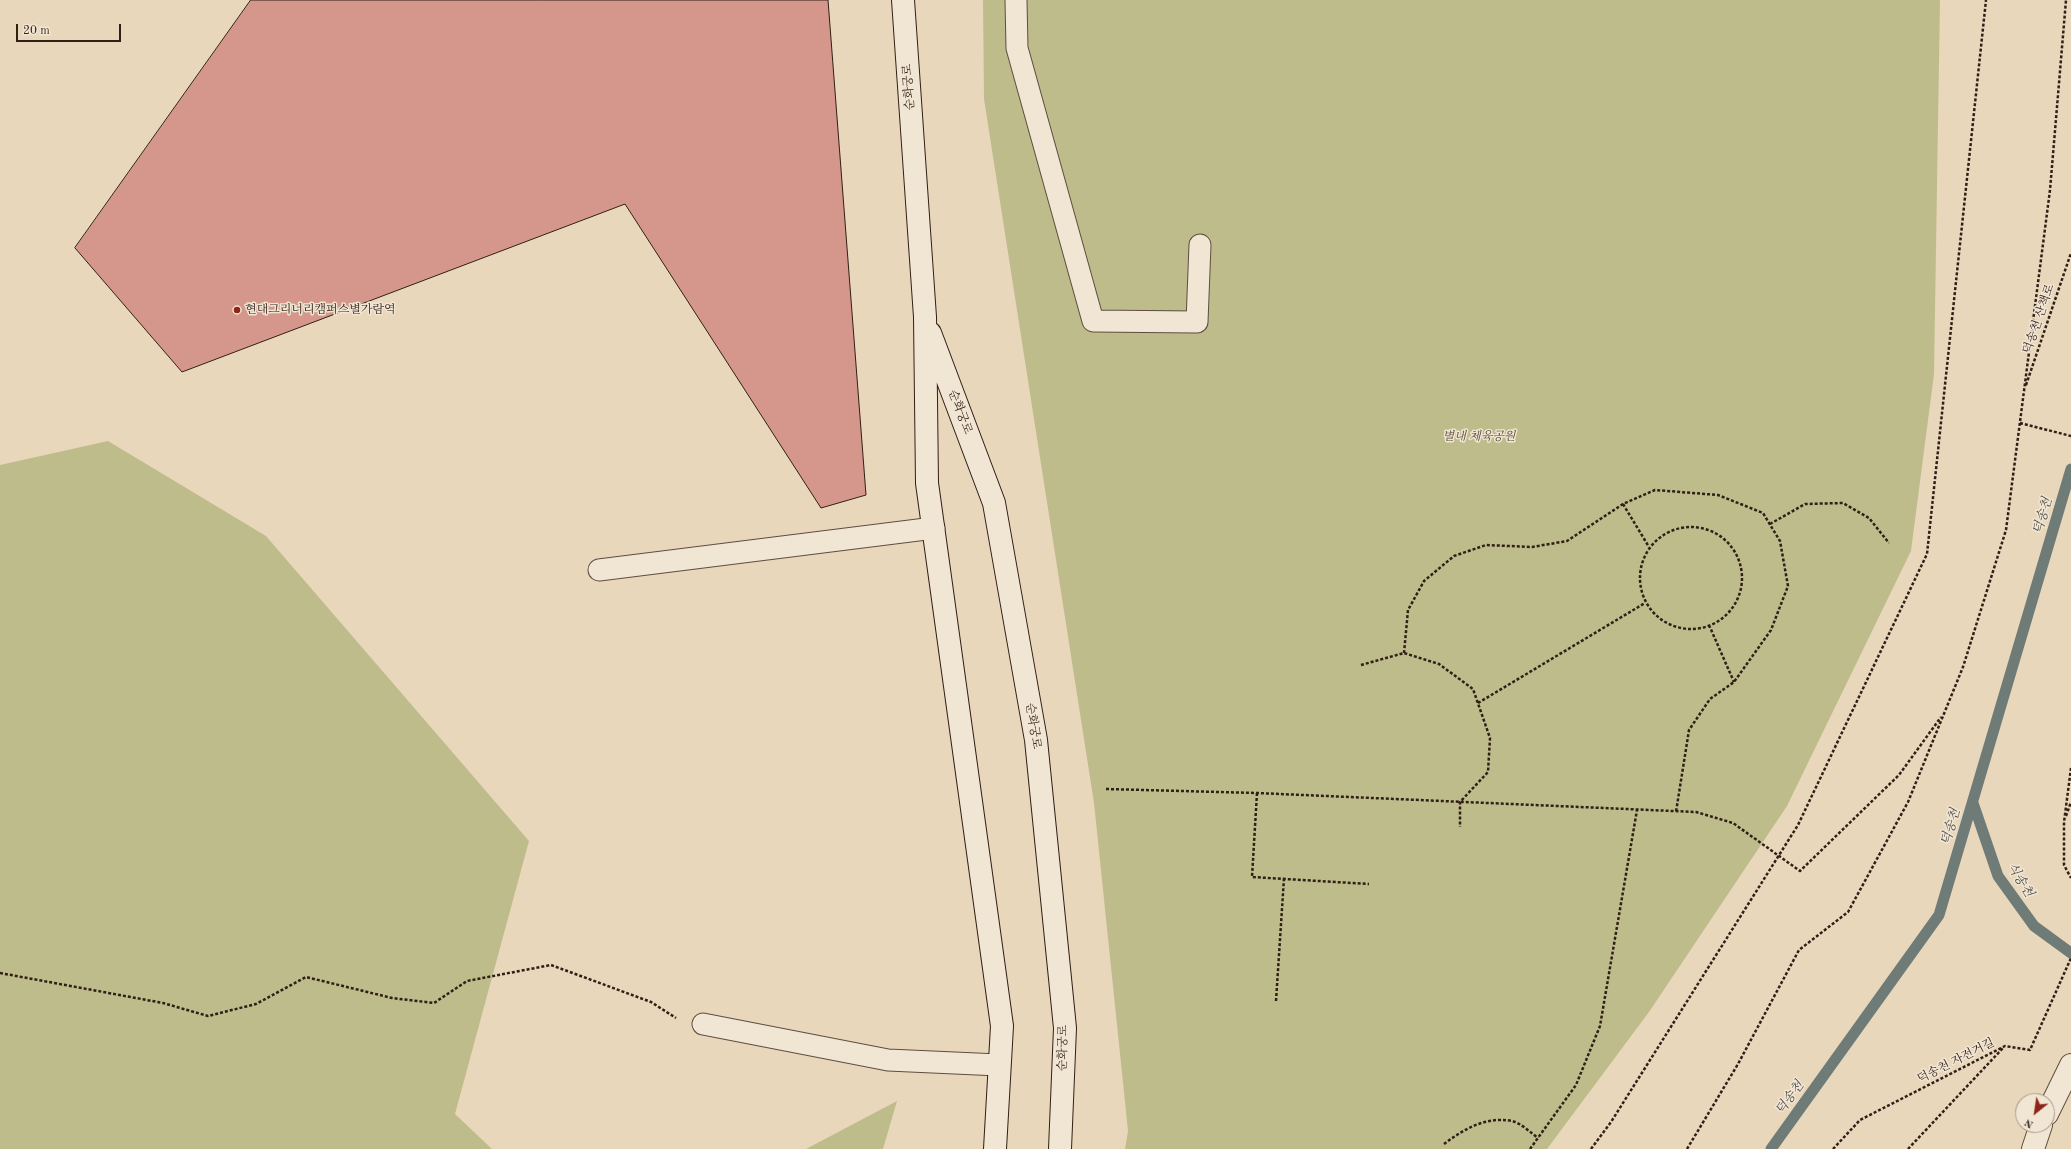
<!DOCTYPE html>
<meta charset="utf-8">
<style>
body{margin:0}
#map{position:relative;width:2071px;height:1149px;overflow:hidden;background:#e9d7bc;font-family:"Old Standard TT",serif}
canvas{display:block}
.north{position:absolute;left:2015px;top:1093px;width:40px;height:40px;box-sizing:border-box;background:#f1e5d3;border:1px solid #a49688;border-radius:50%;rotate:210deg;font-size:11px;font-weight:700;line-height:16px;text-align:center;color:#301f17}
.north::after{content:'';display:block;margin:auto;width:14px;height:18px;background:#8f2418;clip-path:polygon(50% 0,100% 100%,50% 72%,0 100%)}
.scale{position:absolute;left:16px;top:24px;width:105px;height:18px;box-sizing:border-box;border:2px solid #301f17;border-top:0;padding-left:5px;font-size:12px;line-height:14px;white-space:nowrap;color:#301f17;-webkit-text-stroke:3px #f1e5d3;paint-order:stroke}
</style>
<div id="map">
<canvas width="2071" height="1149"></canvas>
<div class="north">N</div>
<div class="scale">20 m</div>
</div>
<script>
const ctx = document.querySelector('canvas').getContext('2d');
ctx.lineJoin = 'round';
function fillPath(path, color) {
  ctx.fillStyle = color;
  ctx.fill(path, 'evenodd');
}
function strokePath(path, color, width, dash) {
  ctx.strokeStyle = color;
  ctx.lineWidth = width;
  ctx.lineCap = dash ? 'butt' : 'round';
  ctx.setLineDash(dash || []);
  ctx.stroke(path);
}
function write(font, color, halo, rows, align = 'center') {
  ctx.font = font + ' "Old Standard TT","Noto Serif KR",serif';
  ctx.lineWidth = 3;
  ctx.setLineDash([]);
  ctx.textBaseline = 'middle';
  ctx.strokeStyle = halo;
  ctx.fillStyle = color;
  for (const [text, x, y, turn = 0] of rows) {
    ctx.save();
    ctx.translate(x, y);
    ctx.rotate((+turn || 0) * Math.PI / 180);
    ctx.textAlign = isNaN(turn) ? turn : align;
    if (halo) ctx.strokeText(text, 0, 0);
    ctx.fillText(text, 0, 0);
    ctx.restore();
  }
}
const green = new Path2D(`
 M983,0H1940L1934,374L1911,551L1787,806L1649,1012L1547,1149H1125L1128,1131L1094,803L984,99Z
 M108,441L266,536L529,841L455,1114L492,1149H0V465Z
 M897,1101L883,1149H806Z`);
const stream = new Path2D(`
 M1973,803L1998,876L2034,926L2071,953
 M1771,1149L1939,915L2071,469`);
const building = new Path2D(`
 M251,0H828L866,495L821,508L625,204L182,372L75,248Z`);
const path = new Path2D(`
 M2026,385L2071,253
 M2020,423L2071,436
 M1623,504L1649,547
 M1770,524L1805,504L1843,503L1869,518L1889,543
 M1640 578a51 51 0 1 1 102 0a51 51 0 1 1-102 0Z
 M1709,625L1734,682
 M1404,653L1408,610L1424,581L1454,556L1486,545L1532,547L1567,541L1623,504L1655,490L1718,495L1763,513L1780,541L1788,586L1771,630L1734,682L1710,699L1689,730L1676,812
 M1361,665L1404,653L1439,664L1473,689L1490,738L1488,772L1460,802V827
 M1478,703L1645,603
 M2071,768L2064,822V865L2071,878
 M1106,789L1257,793L1696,812L1733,823L1800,871L1899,775L1941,717
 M1257,793L1252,877L1369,884
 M2066,816L2071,802
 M0,973L163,1003L208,1016L256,1004L306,977L392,998L434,1003L467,981L551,965L651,1002L676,1018
 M1276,1001L1284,878
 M1444,1144C1464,1129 1486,1116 1512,1121C1521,1123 1531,1133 1538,1138
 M1530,1149L1576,1085L1600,1026L1637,810
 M1591,1149L1611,1122L1798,825L1927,554L1986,0
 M1687,1149L1738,1064L1799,950L1848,912L1908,802L1963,667L2006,530L2050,190L2066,0
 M1833,1149L1860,1120L2005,1046L2030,1050L2071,958
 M1908,1149L2003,1048`);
const lane = new Path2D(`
 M1016,0L1017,48L1093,321L1197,322L1200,245
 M599,570L934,528
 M703,1024L888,1060L999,1065`);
const street = new Path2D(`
 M2047,1114L2071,1065
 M2033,1149L2041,1125`);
const secondary = new Path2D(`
 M903,0L925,317L927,483L1002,1026L995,1149
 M930,333L994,503L1036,740L1065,1028L1060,1149`);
const markers = [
 [237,310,4,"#8f2418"]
];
const streetNames = [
 ["순화궁로",909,87,-94],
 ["덕송천 산책로",2039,319,-71],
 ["순화궁로",960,412,69],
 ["순화궁로",1033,726,81],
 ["순화궁로",1063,1048,-89],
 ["덕송천 자전거길",1956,1061,-27]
];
const poiNames = [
 ["현대그리너리캠퍼스별가람역",245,310]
];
const parkNames = [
 ["별내 체육공원",1479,437]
];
const waterNames = [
 ["덕송천",2043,516,-74],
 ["덕송천",1951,827,-74],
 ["식송천",2020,880,58],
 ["덕송천",1790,1098,-54]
];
fillPath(green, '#bfbc8b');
strokePath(stream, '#6e7b76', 11);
fillPath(building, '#d5978c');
strokePath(building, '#301f17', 1);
strokePath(lane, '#5e4d40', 23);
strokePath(street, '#5e4d40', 24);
strokePath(secondary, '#301f17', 24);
strokePath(path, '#301f17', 2.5, [3, 2]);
strokePath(lane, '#f1e5d3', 21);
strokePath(street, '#f1e5d3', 22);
strokePath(secondary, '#f1e5d3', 22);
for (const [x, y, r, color] of markers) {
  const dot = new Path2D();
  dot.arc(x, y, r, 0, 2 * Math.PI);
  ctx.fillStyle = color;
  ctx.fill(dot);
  strokePath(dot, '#f1e5d3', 1.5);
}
write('12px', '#301f17', '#f1e5d3', streetNames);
write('12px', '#301f17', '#f1e5d3', poiNames, 'left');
write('italic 12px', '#5b4e3a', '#f1e5d3', parkNames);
write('italic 13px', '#4f4d46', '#f1e5d3', waterNames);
</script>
